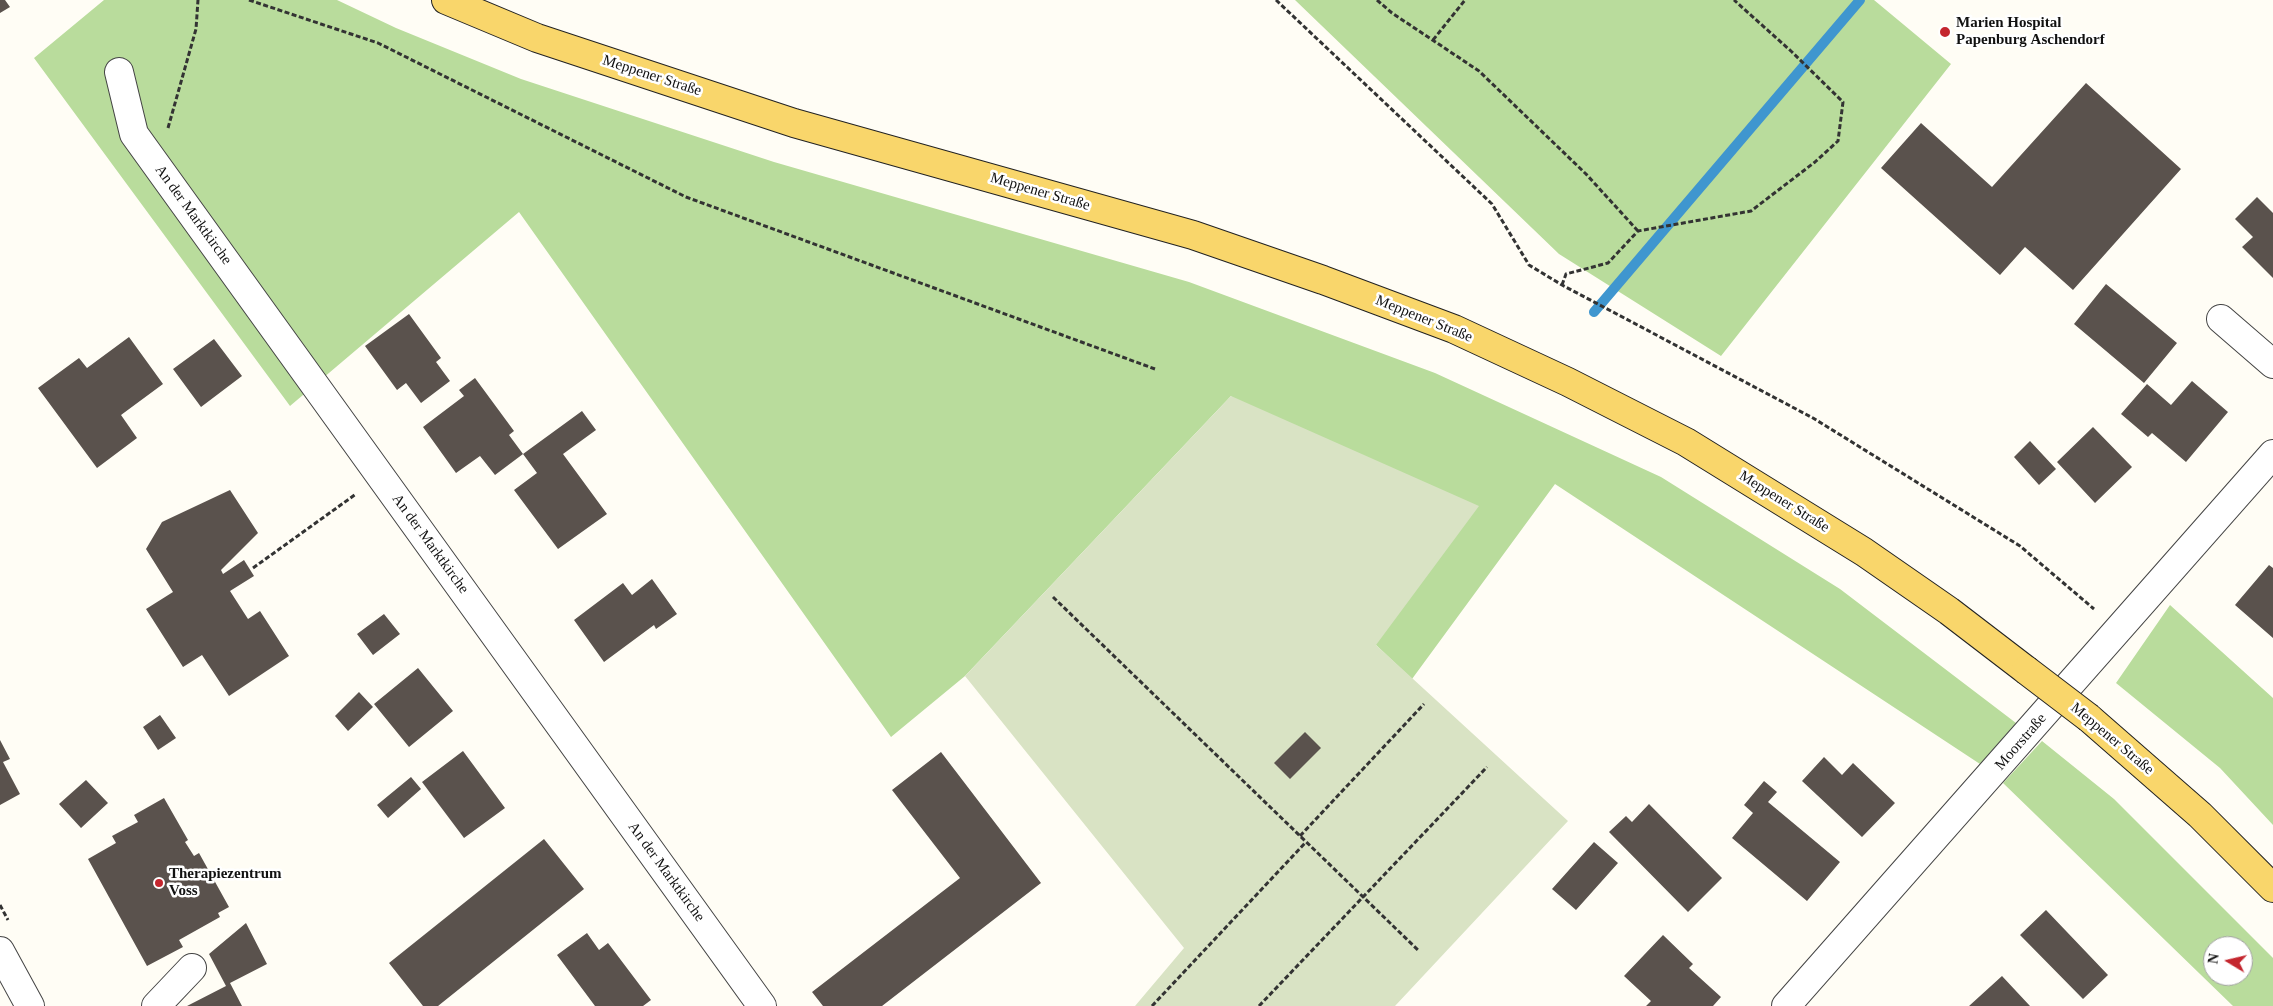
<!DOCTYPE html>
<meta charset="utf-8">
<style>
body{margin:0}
#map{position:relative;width:2273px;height:1006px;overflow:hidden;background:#fffdf5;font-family:Georgia,serif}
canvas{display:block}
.north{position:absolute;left:2203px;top:936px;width:50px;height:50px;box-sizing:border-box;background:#fff;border:1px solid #a0a0a0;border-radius:50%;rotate:279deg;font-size:14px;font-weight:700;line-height:20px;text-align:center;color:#111}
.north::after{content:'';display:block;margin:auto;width:18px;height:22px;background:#c4262e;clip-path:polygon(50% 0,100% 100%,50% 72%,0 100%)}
</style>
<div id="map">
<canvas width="2273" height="1006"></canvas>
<div class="north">N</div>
</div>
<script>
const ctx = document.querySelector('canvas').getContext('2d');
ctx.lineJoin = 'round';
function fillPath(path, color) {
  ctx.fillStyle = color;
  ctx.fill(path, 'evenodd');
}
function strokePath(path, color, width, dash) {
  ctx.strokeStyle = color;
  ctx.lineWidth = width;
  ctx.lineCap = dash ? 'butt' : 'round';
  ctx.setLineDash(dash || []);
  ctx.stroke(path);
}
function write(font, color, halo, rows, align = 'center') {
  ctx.font = font + ' Georgia,serif';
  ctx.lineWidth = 5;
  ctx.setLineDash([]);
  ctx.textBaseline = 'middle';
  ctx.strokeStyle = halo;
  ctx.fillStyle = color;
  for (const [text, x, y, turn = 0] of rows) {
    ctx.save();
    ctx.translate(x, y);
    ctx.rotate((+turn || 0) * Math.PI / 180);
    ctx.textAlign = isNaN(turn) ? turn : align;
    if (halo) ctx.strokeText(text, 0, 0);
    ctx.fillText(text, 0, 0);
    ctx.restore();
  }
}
const forest = new Path2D(`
 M104,0H337L396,28L521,79L774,162L1189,282L1435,373L1661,477L1840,589L2016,723L1980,764L1555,484L1412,679L1376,645L1231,396L965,676L891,737L519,212L290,406L34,58Z
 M1295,0H1874L1951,64L1721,356L1559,254Z
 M2170,605L2273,698V825L2220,768L2116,683Z
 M2042,741L2114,799L2273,958V1006H2233L2003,783ZM2213,946H2243V976H2213Z`);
const cemetery = new Path2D(`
 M1231,396L1479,506L1376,645L1568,821L1395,1006H1135L1184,948L965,676Z`);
const stream = new Path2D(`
 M1594,312L1860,0`);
const building = new Path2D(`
 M0,0H5L10,7L0,13Z
 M2086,83L2181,169L2073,290L2025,247L2000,275L1881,168L1921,123L1992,187Z
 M2257,197L2273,213V278L2242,247L2253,237L2235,219Z
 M2106,284L2177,343L2144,383L2074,324Z
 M409,314L441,358L436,362L450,381L421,403L406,383L397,390L365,346Z
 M129,337L163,384L121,415L137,438L97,468L38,388L79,358L87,368Z
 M214,339L242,376L201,407L173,369Z
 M475,378L514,431L509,435L523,454L495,475L480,456L456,473L423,427L464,396L459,390Z
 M2192,381L2228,412L2186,462L2152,433L2148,437L2121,414L2147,384L2171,405Z
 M582,411L596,430L563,454L607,514L558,549L514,490L537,473L523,454Z
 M2093,427L2132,467L2095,503L2057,462Z
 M2030,441L2056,469L2039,485L2014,457Z
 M230,490L258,533L221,570L223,574L244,560L254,576L230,591L248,619L260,611L289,656L229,696L202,655L183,667L146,609L173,592L146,549L162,522Z
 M2269,565L2273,568V638L2235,605Z
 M652,579L677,614L656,629L654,625L604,662L574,620L623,583L632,595Z
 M384,614L400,634L373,655L357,634Z
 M418,668L453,711L409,747L374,704Z
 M359,692L373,707L348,731L335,716Z
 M160,715L176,738L158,750L143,727Z
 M1305,732L1321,748L1290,779L1274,763Z
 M0,740L10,759L3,762L20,794L0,805Z
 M463,751L505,808L464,838L422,782Z
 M941,752L1041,883L882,1006H823L812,992L960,878L892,790Z
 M1824,757L1842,775L1853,763L1895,803L1862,837L1802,781Z
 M411,777L421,789L388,818L377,805Z
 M86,780L108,803L81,828L59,804Z
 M1764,781L1777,792L1768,802L1840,862L1807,901L1732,838L1753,813L1744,805Z
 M164,798L188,840L185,842L194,856L199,853L229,907L218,913L220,917L179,940L183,947L147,966L88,859L116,843L112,836L138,822L134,815Z
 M1649,804L1722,878L1688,912L1609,832L1626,816L1632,822Z
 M544,839L584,889L438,1006H423L389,963Z
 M1594,842L1618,863L1576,910L1552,889Z
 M2046,910L2108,975L2083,999L2020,935Z
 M246,923L267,964L230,983L242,1006H187L226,986L209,954Z
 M587,933L599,950L608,943L651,1000L643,1006H595L557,955Z
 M1663,935L1693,964L1689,968L1721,997L1713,1006H1646L1651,1001L1624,976Z
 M2002,976L2030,1006H1969Z`);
const path = new Path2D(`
 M249,0L378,43L686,197L1155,369
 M1276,0L1492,204L1529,265L1562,285L1813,418L2020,546L2094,609
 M1377,0L1392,13L1479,71L1586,174L1638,231
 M1433,40L1465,0
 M168,128L196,29L198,0
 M1562,285L1566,274L1608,263L1638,231L1751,211L1815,162L1838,141L1843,102L1792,52L1734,0
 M253,568L356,494
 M1053,597L1419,951
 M1300,836L1424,704
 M0,905L8,920
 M1152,1006L1306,842
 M1259,1006L1487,767`);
const minor = new Path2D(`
 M119,72L134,134L762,1006
 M2221,319L2273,364
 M0,951L30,1006
 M156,1006L192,968
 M1786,1006L2273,454`);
const major = new Path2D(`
 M446,0L537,38L794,123L1193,235L1323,280L1454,329L1568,382L1686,442L1864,552L1949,611L2026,670
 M2089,718L2200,815L2273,888`);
const majorBridge = new Path2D(`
 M2026,670L2089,718`);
const markers = [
 [1945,32,6,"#c4262e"],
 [159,883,5,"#c4262e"]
];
const poiNames = [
 ["Marien Hospital",1956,23],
 ["Papenburg Aschendorf",1956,40],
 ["Therapiezentrum",169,874],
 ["Voss",169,891]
];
const streetNames = [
 ["Meppener Straße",652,76,18],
 ["Meppener Straße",1040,192,16],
 ["An der Marktkirche",193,215,54],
 ["Meppener Straße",1424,319,22],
 ["Meppener Straße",1784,502,32],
 ["An der Marktkirche",430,544,54],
 ["Meppener Straße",2112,739,40],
 ["Moorstraße",2021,742,-49],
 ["An der Marktkirche",666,872,54]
];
fillPath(forest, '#b9dc9c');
fillPath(cemetery, '#d9e3c4');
strokePath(stream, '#3f96cf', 10);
fillPath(building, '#5a524d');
strokePath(minor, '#444', 30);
strokePath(major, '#222', 30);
strokePath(path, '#333', 3, [5, 2.5]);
strokePath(minor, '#fff', 28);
strokePath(major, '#f9d66b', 28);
strokePath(majorBridge, '#222', 30, []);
strokePath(majorBridge, '#f9d66b', 28);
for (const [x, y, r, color] of markers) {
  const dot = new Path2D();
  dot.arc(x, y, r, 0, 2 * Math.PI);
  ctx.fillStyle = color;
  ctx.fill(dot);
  strokePath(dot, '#fff', 2);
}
write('bold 15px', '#111', '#fff', poiNames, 'left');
write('15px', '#111', '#fff', streetNames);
</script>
